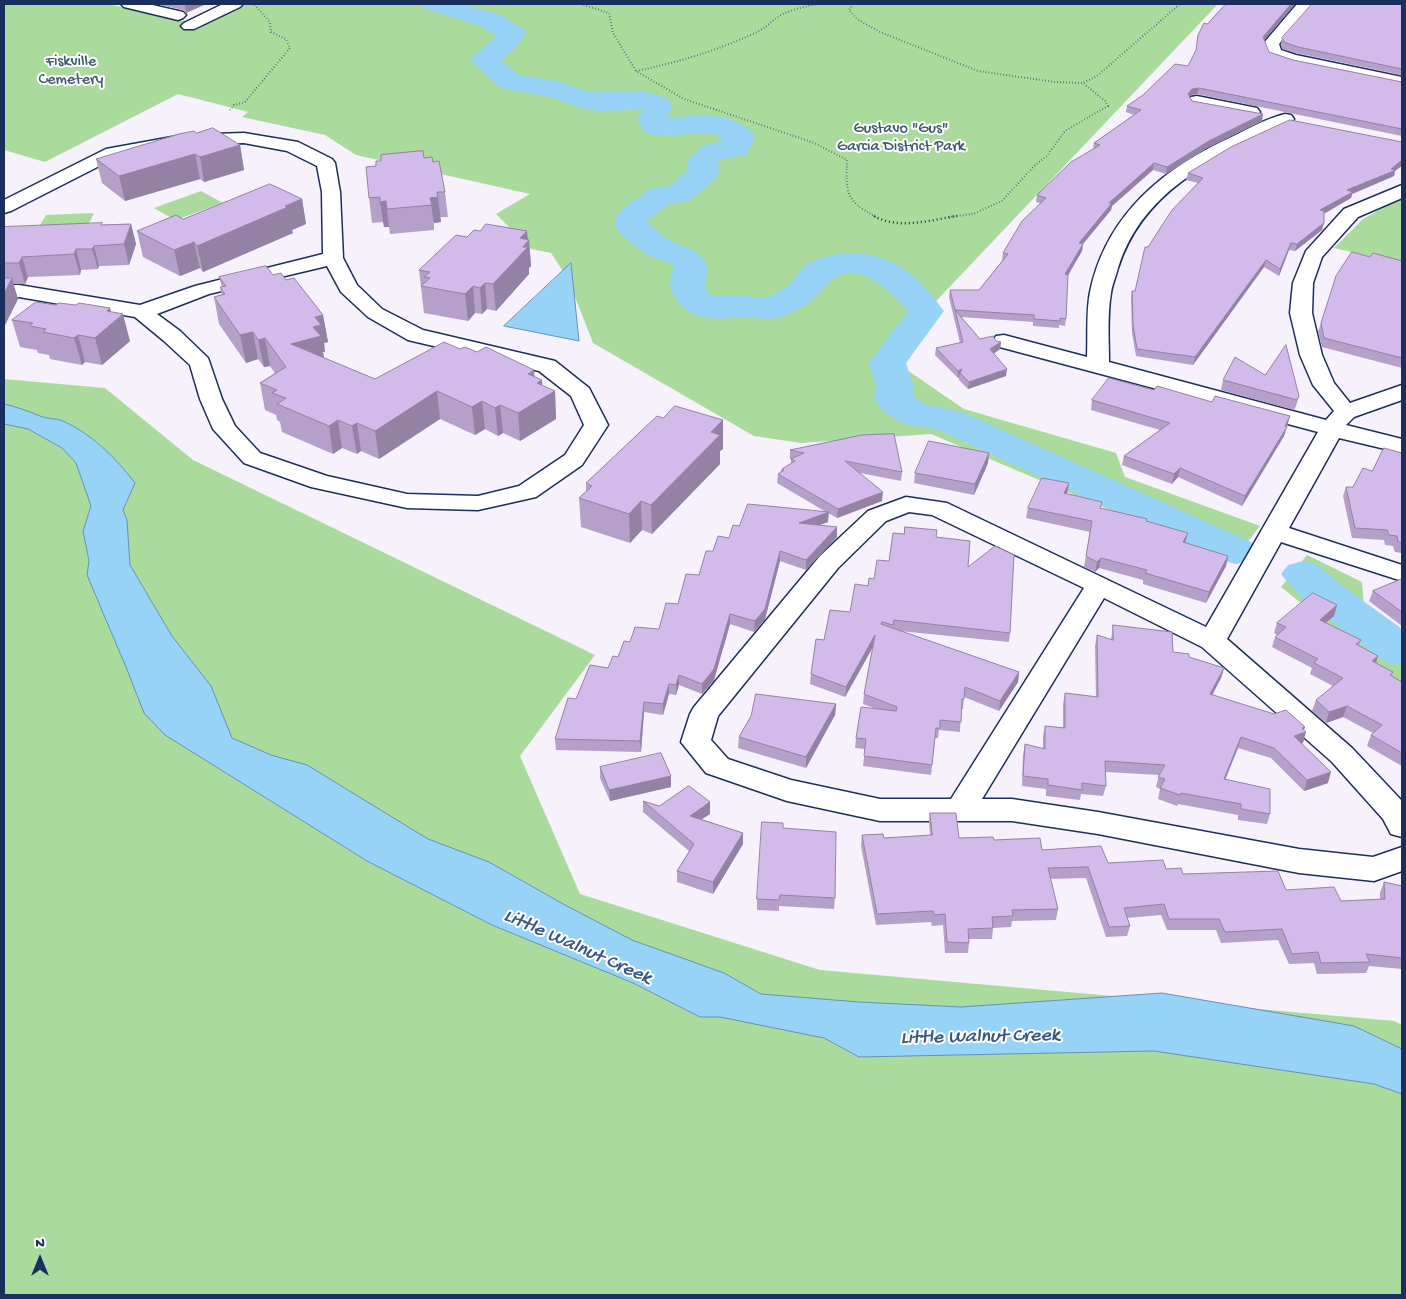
<!DOCTYPE html>
<style>
body{margin:0}
#map{position:relative;width:1406px;height:1299px;overflow:hidden;background:#f6f1fb;font-family:"Gochi Hand",sans-serif}
canvas{display:block}
.frame{position:absolute;inset:0;border:5px solid #1b2f5e;pointer-events:none}
.north{position:absolute;left:15px;top:1234px;width:50px;height:50px;-webkit-text-stroke:4px #fff;paint-order:stroke;rotate:0deg;font-size:14px;font-weight:700;line-height:20px;text-align:center;color:#1b2f5e}
.north::after{content:'';display:block;margin:auto;width:18px;height:22px;background:#1b2f5e;clip-path:polygon(50% 0,100% 100%,50% 72%,0 100%)}
</style>
<div id="map">
<canvas width="1406" height="1299"></canvas>
<div class="frame"></div>
<div class="north">N</div>
</div>
<script>
const ctx = document.querySelector('canvas').getContext('2d');
ctx.lineJoin = 'round';
function fillPath(path, color) {
  ctx.fillStyle = color;
  ctx.fill(path, 'evenodd');
}
function strokePath(path, color, width, dash) {
  ctx.strokeStyle = color;
  ctx.lineWidth = width;
  ctx.lineCap = dash ? 'butt' : 'round';
  ctx.setLineDash(dash || []);
  ctx.stroke(path);
}
function write(font, color, halo, rows, align = 'center') {
  ctx.font = font + ' "Gochi Hand",sans-serif';
  ctx.lineWidth = 4;
  ctx.setLineDash([]);
  ctx.textBaseline = 'middle';
  ctx.strokeStyle = halo;
  ctx.fillStyle = color;
  for (const [text, x, y, turn = 0] of rows) {
    ctx.save();
    ctx.translate(x, y);
    ctx.rotate((+turn || 0) * Math.PI / 180);
    ctx.textAlign = isNaN(turn) ? turn : align;
    if (halo) ctx.strokeText(text, 0, 0);
    ctx.fillText(text, 0, 0);
    ctx.restore();
  }
}
const green = new Path2D(`
 M8,4H108L202,25L247,4H1218L885,355L964,409L1116,453L1125,477L1260,526L1232,562L931,434L801,443L754,436L593,343L568,279L551,253L531,249L496,214L530,194L356,155L325,135L242,117L248,112L178,94L45,162L4,150V6Z
 M201,191L223,203L175,220L154,208Z
 M1400,198L1402,199V264L1334,248L1363,219Z
 M94,213L87,228L37,230L46,215Z
 M4,379L105,388L193,460L595,655L520,756L580,894L820,970L1394,1021L1402,1025V1295H4Z
 M1307,555L1362,582L1364,606L1402,634V684L1281,587Z`);
const water = new Path2D(`
 M571,263L579,341L504,326Z
 M4,404C17,407 28,411 40,416C47,419 56,418 63,421C92,434 116,458 135,483L123,510L127,520L130,565L172,636L211,686L232,738L271,755L307,765L428,839L489,862L565,905L632,940L724,973L761,994L859,1002L961,1007L1162,993L1354,1026L1402,1049V1094L1374,1084L1154,1051L859,1057L824,1038L720,1017H700L633,983L492,925L367,861L165,735L144,713L126,667L87,575L89,561L83,531L91,506L76,463L62,448L28,429L4,424Z`);
const river = new Path2D(`
 M421,4H461L504,16C510,25 520,23 526,32C521,44 510,52 501,60L518,75L557,81L590,92H645L667,98C673,106 672,109 667,118C696,116 735,109 755,137L747,154L721,160L718,163L719,173L715,180L689,201L670,204L648,220V223C656,229 664,238 673,242C693,252 694,246 708,266C699,305 717,295 744,295C751,296 760,299 767,297C773,295 782,290 787,286C795,280 801,266 811,262C868,238 911,264 944,311L906,363L914,387L913,396L924,404L962,412L1251,542L1258,551L1251,560L1236,564L1221,560L938,430C910,425 891,424 874,399L876,387L869,363L908,311C897,297 869,270 849,273C828,276 826,290 811,301C804,307 793,312 784,316C770,322 757,317 743,317C732,317 720,320 709,318C691,317 670,301 670,282C670,278 673,271 674,267C667,260 657,260 648,255C637,248 622,237 615,226L617,216L622,209L650,189L669,186L688,170V161L700,147L724,140L715,134L708,133L655,136L645,133L637,118L643,110L599,111L584,109L551,97L500,88L470,60L497,35C487,32 486,28 478,25L425,9Z
 M1303,561L1318,565L1340,584L1402,629V666L1386,662L1308,604L1288,583L1281,574L1288,565Z`);
const pathFar1 = new Path2D(`
 M581,4L609,13L613,33L636,71
 M818,4C804,7 786,10 775,19C765,27 765,28 753,34C715,51 676,63 636,71L684,99L812,142L847,160C846,194 845,200 876,217
 M853,4L849,10L857,19L880,32L978,71L1055,82L1083,83L1097,76L1180,4
 M230,110L234,105L245,102L290,48L286,39L271,32L270,22L254,4
 M948,217L973,214L1002,201L1034,166L1047,156L1065,131L1108,106L1105,101L1083,83`);
const path = new Path2D(`
 M874,216C898,230 931,220 957,216`);
const minor = new Path2D(`
 M121,4H148L183,12L186,15L183,18L178,20L124,7Z
 M223,4H243L240,7L194,29H184L181,26L184,23Z
 M1297,4H1313L1279,44L1281,50L1296,55L1402,77V87L1292,64L1268,56L1263,44Z
 M1197,96L1257,108L1260,112L1257,116L1251,117L1191,105L1189,101L1191,97Z
 M1285,114L1291,115L1294,119L1291,123C1220,156 1144,186 1118,268C1116,276 1112,285 1111,293C1107,316 1109,340 1109,362L1326,420L1334,411L1313,385L1300,355L1290,313L1293,283L1306,251L1344,209L1402,185V198L1358,217L1322,257L1313,283L1312,313L1322,355L1334,383L1350,403L1402,385V400L1354,417L1346,425L1402,439V453L1339,438L1289,528L1402,565V581L1281,542L1227,639L1352,748L1402,801V837L1391,834L1383,819L1332,762L1202,647L1104,598L982,799H1012L1098,812L1299,849L1373,857L1402,847V871L1374,881L1299,873L1098,834L1012,821H880L787,801L706,773L681,742L690,714L694,707L820,556L868,511L906,497L947,503L1206,627L1318,432L996,346L993,341L996,336L1004,335L1087,357C1088,336 1086,313 1090,292C1105,219 1158,172 1223,141C1243,132 1264,119 1285,114ZM909,512L932,515L1084,588L951,799H880L791,780L728,759L711,740L718,716L838,568L886,521Z
 M244,133L298,142L332,159L335,163L340,192L343,258L357,285L382,309L423,330L555,361L589,388L608,425L582,465L536,497L478,510L407,508L311,487L244,463L213,429L200,399L190,365L164,341L135,317L19,297H4V285H19L140,305L195,286L323,254L322,192L317,166L287,151L244,143L183,145L117,157L11,211L4,213V200L106,149L183,135ZM327,266L341,292L368,317L408,340L539,371L571,396L584,425L565,455L519,486L478,496L407,494L327,476L260,453L235,426L222,399L208,358L180,331L157,314L209,294Z`);
const wall = new Path2D(`
 M155,4H206L186,13L183,10Z
 M1226,4H1295L1264,40L1269,52L1293,60L1402,82V136L1197,94L1191,95L1190,96L1192,101L1263,114L1262,121L1207,148L1166,174L1153,170L1112,206L1111,210L1083,244L1082,251L1068,276L1066,319L1065,326L1059,325V328L1033,326V322L961,317L980,339L1001,342L1000,349L993,354L1006,376L968,389L959,380V377L958,378L935,355L936,348L960,343L949,297L950,290H979L1003,260H1002L1003,253L1040,203L1036,202L1037,195L1093,149L1094,143L1134,115L1126,112L1127,106L1188,66L1196,51L1207,24Z
 M1402,4V75L1296,53L1282,49L1281,44L1282,38Z
 M196,133L240,145L244,170L204,182L200,179L125,201L102,183L96,159Z
 M424,158L433,162L445,192L448,217H440L441,222L434,223V230L390,234L389,227H384L383,222L372,223L369,198L376,166Z
 M1395,171L1394,176L1352,194L1351,198L1324,214L1322,230L1295,251L1289,250L1279,276L1264,267L1193,365L1136,356L1132,333L1131,298L1132,291H1135L1148,247L1198,183L1186,180L1188,173Z
 M302,199L306,224L292,230L293,233L203,272L200,268L180,276L143,257L137,231L183,219Z
 M131,224L136,244L129,265L99,266L98,269L81,270L80,275L28,277L25,284H13L18,299L5,325H4V227Z
 M467,237L529,240L531,266L529,268V274L496,311L487,309L482,314L475,313L468,321L424,313L419,270Z
 M1370,257L1402,261V368L1322,347L1318,332L1321,323Z
 M273,275L286,280L323,315L328,342L324,343L325,352H323L324,358L375,379L460,349L542,380V386L555,391L556,419L520,441L503,433L498,436L485,429L475,435L440,419L379,459L361,451L357,454L342,448L333,454L282,432L280,422L277,420L276,415L265,410L260,383L275,373L270,366L264,367L258,359L246,363L219,324L214,297L222,295L220,287H222L219,277Z
 M56,305H76L111,312L130,341L102,365L85,362L82,365L50,359L49,355L38,353L37,350L20,347L12,320Z
 M1223,380L1299,396L1296,406L1294,410L1221,390Z
 M1154,390L1212,402L1290,416L1284,436L1242,506L1178,477L1172,484L1122,465L1124,456L1160,430L1091,410L1092,400Z
 M663,418L723,420V449L720,451V464L652,534L642,530L630,543L581,527L579,498L586,492V483Z
 M790,450L902,472L901,481L860,473L882,501L837,518L828,513V522L819,525L837,527V537L806,570L780,561L765,619L754,632L730,624L714,680L702,694L679,685L676,695L669,694L663,715L644,712L641,752L556,750L555,739L576,699L608,668L630,642L659,629L699,575L713,551L729,538L739,526L826,512L777,483L778,474L781,471L782,469L791,464V460L790,459Z
 M989,453L988,463L974,495L914,483L915,473Z
 M1402,453V557L1401,553L1395,552L1393,546L1385,545L1384,540L1352,538L1343,496L1346,487H1353L1372,471Z
 M1069,483L1067,494L1101,508L1147,519L1146,521L1186,543L1228,556L1226,566L1206,603L1143,584V580L1099,568L1095,572L1084,567L1090,532L1026,518L1028,508Z
 M936,537L968,567L1010,633L1009,642L900,631L1019,672L1018,682L999,711L964,697L963,709H961L960,732L939,730L938,738H935L931,775L863,766L865,749L855,748L856,738L876,709L863,704L864,694L873,647L845,697L810,684L811,674L824,640L850,612L868,586L889,561Z
 M1402,579V626L1369,601L1373,591Z
 M1337,605L1334,616L1326,623L1361,640L1359,645L1376,663L1393,672L1392,676L1402,682V766L1367,746L1371,735L1373,733L1343,717L1326,723L1312,711L1316,700L1333,686L1310,674L1312,668L1272,647L1275,637L1277,635L1274,633L1277,623Z
 M1113,625L1173,652L1224,668L1221,678L1212,695L1304,730L1303,743H1302L1328,783L1304,791L1271,758L1238,748L1225,779L1270,814L1267,824L1238,820V815L1178,804L1177,806L1158,799L1160,789L1156,787L1159,775L1106,772V786L1103,796L1081,794L1080,800L1046,796V789L1022,786L1023,755L1025,744L1043,749V736L1045,726L1063,728V704L1065,693L1096,697L1095,646L1097,635L1111,640Z
 M836,704L835,715L806,768L738,748L739,737Z
 M600,767L671,776V787L610,801L600,778Z
 M643,801L659,806L710,802V814L701,819L743,833V844L713,894L677,882V871L689,851L643,812Z
 M930,813L959,838L994,840L1108,863L1166,869L1183,874L1286,890L1341,901L1380,899V893L1384,882L1402,886V969L1369,966L1366,973L1317,974L1314,963L1289,964L1278,940L1221,943L1216,930H1167L1161,915L1127,918L1130,926L1127,936L1106,937L1086,878L1050,879L1058,909L1056,920L1012,921L1011,927L993,928L992,939H969V943L968,953H945L943,925L932,926L931,922L876,925L861,846L862,835L884,838L930,835L929,823Z
 M783,828L835,898L834,909L779,906V911L757,910V899Z`);
const shadedWall = new Path2D(`
 M189,4H206L186,13L185,6Z
 M1291,4H1295L1262,43L1263,37Z
 M1199,88L1197,94L1191,95L1187,100L1188,94L1192,89Z
 M1263,114L1262,121L1207,148L1166,174L1167,167L1209,141Z
 M240,145L244,170L204,182L200,157Z
 M195,154L200,179L125,201L119,176Z
 M1402,160V166L1395,171L1394,176L1352,194L1351,198L1318,217L1320,210L1347,190L1391,169Z
 M1154,163L1153,170L1112,206L1111,210L1078,250L1079,243L1109,203Z
 M438,197L441,222L434,223L430,198Z
 M302,199L306,224L292,230L293,233L203,272L197,246Z
 M386,201L389,227H384L380,202Z
 M1324,223L1322,230L1295,251L1297,244Z
 M131,224L136,244L129,265L124,244Z
 M527,231L528,241L529,240L531,266L529,268V274L496,311L493,284L520,238Z
 M194,242L200,268L180,276L174,250Z
 M1291,243L1289,250L1279,276L1280,269Z
 M1083,244L1082,251L1064,281L1065,274Z
 M94,246L99,266L98,269L92,249Z
 M76,249L81,270L80,275L74,254Z
 M22,257L28,277L25,284L19,263Z
 M1266,260L1264,267L1193,365L1195,357Z
 M12,278L18,299L5,325L4,320V294Z
 M485,283L487,309L482,314L480,288Z
 M473,286L475,313L468,321L465,294Z
 M110,308L114,322L123,314L130,341L102,365L95,338L107,311Z
 M323,315L328,342L324,343L325,352H323L325,364L291,344L315,317Z
 M253,332L258,359L246,363L240,335Z
 M78,335L85,362L82,365L74,338Z
 M265,338L270,366L264,367L258,340Z
 M1001,342L1000,349L989,357L990,349Z
 M962,369L960,373L959,377L958,378V371Z
 M1007,369L1006,376L968,389L969,382Z
 M534,370L536,398L528,374Z
 M542,380L543,398L555,391L556,419L520,441L518,413L537,383Z
 M437,391L440,419L379,459L375,431Z
 M482,401L485,429L475,435L472,407Z
 M500,405L503,433L498,436L495,408Z
 M1290,416L1284,436L1242,506L1245,496L1285,426Z
 M338,420L342,448L333,454L329,426Z
 M723,420V449L720,451V464L652,534L651,505L711,432Z
 M357,423L361,451L357,454L352,426Z
 M989,453L988,463L974,495L975,484Z
 M1180,468L1178,477L1172,484L1174,474Z
 M1069,483L1067,493L1062,503L1064,493Z
 M883,492L882,501L837,518L838,509Z
 M641,501L642,530L630,543L629,514Z
 M829,512L828,522L798,533L799,523Z
 M837,527V537L806,570V560Z
 M1188,533L1185,543L1183,542Z
 M780,551V561L765,619L754,632L755,621Z
 M1228,556L1226,566L1206,603L1209,592Z
 M1101,558L1099,568L1095,572L1097,562Z
 M1337,605L1334,616L1317,630L1320,620Z
 M730,614V624L714,680L702,694V684Z
 M875,635L874,645L845,697L846,687Z
 M1378,656L1375,667L1372,661Z
 M1224,668L1221,678L1207,705L1210,694Z
 M1019,672L1018,682L999,711L1000,701Z
 M679,675V685L676,695V685Z
 M669,684V694L663,715V704Z
 M644,702V712L641,752L640,741Z
 M836,704L835,715L806,768V757Z
 M1347,706L1343,717L1326,723L1329,712Z
 M1305,727L1303,733L1306,732L1303,743L1291,747L1294,736L1302,728Z
 M1241,737L1238,748L1221,790L1224,779Z
 M1331,772L1328,783L1304,791L1307,780Z
 M671,776V787L610,801L609,790Z
 M710,802V814L690,827V816Z
 M743,833V844L713,894V882Z`);
const building = new Path2D(`
 M1226,4H1291L1263,37L1269,52L1293,60L1402,82V129L1199,88L1192,89L1188,94L1192,101L1263,114L1209,141L1167,167L1154,163L1109,203H1112L1079,243L1083,244L1065,274L1068,275L1066,319L1060,318V321L1034,319V315L955,310L980,339L993,336L996,341L1001,342L990,349L1007,369L969,382L960,373L962,369L958,371L936,348L963,342L950,290H979L1008,254L1003,253L1022,221L1046,198L1037,195L1071,162L1100,145L1094,143L1141,110L1127,106L1143,95L1175,64L1188,66L1196,50L1198,35L1204,23L1207,24Z
 M1312,4H1402V69L1298,47L1284,42L1282,38Z
 M1290,120L1402,142V160L1391,169L1396,170L1347,190L1353,192L1320,210L1324,211V223L1297,244L1291,243L1280,269L1266,260L1195,357L1137,349L1133,325L1132,291H1135L1145,247H1148L1172,210L1203,178L1188,173L1231,147Z
 M213,128L240,145L200,157L195,154L119,176L96,159L179,134L194,131L196,133Z
 M423,151L424,158L432,157L433,162L439,161L445,192H437L438,197L430,198L432,205L387,209L386,201L380,202V197L369,198L366,167L376,166V161H381V155Z
 M270,184L302,199L285,206L288,207L197,246L194,242L174,250L137,231L176,215L183,219Z
 M102,223L101,225L131,224L124,244L94,246L92,249H76L74,254L22,257L19,263H4V227Z
 M486,224L527,231L520,238L529,240L523,247H528L493,284L485,283L480,288L473,286L465,294L421,286L430,278L424,277L430,272L419,270L456,235L467,237L474,230L480,231Z
 M1352,252L1370,257L1373,253L1402,261V358L1324,338L1321,323L1336,276Z
 M266,266L273,275L281,273L286,280L294,278L323,315L315,317L321,325L313,327L321,336L291,344L375,379L444,342L460,349L465,347L477,352L486,347L534,370L528,374L542,380L537,383L555,391L518,413L500,405L495,408L482,401L472,407L437,391L375,431L357,423L352,426L338,420L329,426L277,404L286,398L272,393L277,390L260,383L286,367L265,338L258,340L253,332L240,335L214,297L225,294L220,287L226,286L219,277Z
 M4,278H12L4,294Z
 M36,302L56,305L59,303L76,305L79,303L110,308L107,311L123,314L95,338L78,335L74,338L43,332L46,329L30,326L33,323L12,320Z
 M1286,345L1299,396L1297,400L1223,380L1235,357L1265,375Z
 M1109,378L1154,390L1157,386L1212,402L1215,396L1290,416L1285,426L1287,427L1245,496L1180,468L1174,474L1124,456L1170,423L1092,400Z
 M675,406L723,420L711,432L720,435L651,505L641,501L629,514L579,498L592,486L586,483L657,416L663,418Z
 M894,434L902,472L845,461L883,492L838,509L778,474L784,470L782,469L795,461L791,459L804,453L790,450L862,435Z
 M929,441L989,453L975,484L915,473Z
 M1384,448L1402,453V542H1398L1397,536L1389,535L1387,530L1355,528L1346,487H1353L1363,468L1372,471Z
 M1042,478L1069,483L1064,493L1102,502L1100,508L1147,519L1146,521L1188,533L1183,542L1228,556L1209,592L1145,573L1147,570L1101,558L1097,562L1086,556L1092,521L1028,508Z
 M748,504L829,512L799,523L837,527L806,560L780,551L765,609L755,621L730,614L714,669L702,684L679,675L676,685L669,684L663,704L644,702L640,741L555,739L568,698L576,699L590,665L608,668L613,656L618,657L624,641L630,642L635,627L659,629L666,603L678,604L686,574L699,575L706,551H713L718,536L729,538L733,525L739,526Z
 M905,527L937,530L936,537L970,541L968,567L995,546L1014,555L1010,633L894,620L893,625L882,622L881,624L1019,672L1000,701L965,687L964,699H962L961,722L940,720V728H936L932,765L864,756L866,739L856,738L861,707L896,711L897,707L864,694L875,635L846,687L811,674L816,639L824,640L830,610L850,612L855,584L868,586L869,578L874,579L877,560L889,561L893,533L904,534Z
 M1402,579V612L1373,591Z
 M1313,593L1337,605L1320,620L1361,640L1356,644L1378,656L1372,661L1393,672L1390,675L1402,682V753L1371,735L1382,725L1347,706L1329,712L1316,700L1343,678L1314,663L1318,659L1275,637L1286,627L1277,623Z
 M1113,625L1172,632L1173,652L1189,654V657L1224,668L1210,694L1274,714L1286,710L1305,727L1302,728L1306,732L1294,736L1331,772L1307,780L1274,748L1241,737L1224,779L1270,789V814L1241,809V804L1181,793L1180,795L1160,788L1165,779L1158,777L1165,765L1105,761L1106,786L1082,783V790L1048,785V779L1023,776L1025,744L1045,749V726L1065,728V693L1098,697L1097,635L1113,640Z
 M756,694L836,704L806,757L739,737L751,716Z
 M661,753L671,776L609,790L600,767Z
 M689,786L710,802L690,816L743,833L713,882L677,871L694,844L643,801L659,806Z
 M930,813H956L959,838L993,837L994,840L1040,838L1042,850L1101,846L1108,863L1163,860L1166,869L1181,868L1183,874L1278,871L1286,890L1334,887L1341,901L1385,899L1384,882L1402,886V958L1366,954L1370,962L1321,963L1318,952L1292,954L1282,929L1225,932L1219,919H1169L1164,904L1124,908L1130,926L1109,927L1088,867L1048,868L1058,909L1012,910L1013,916L992,917L993,928L968,929L969,943L947,942L945,914L934,915L933,911L877,914L862,835L883,834L884,838L932,835Z
 M762,822L783,823V828L836,832L835,898L780,895L779,900L757,899Z`);
const farParknames = [
 ["Fiskville",71,63],
 ["Cemetery",71,81],
 ["Gustavo \"Gus\"",901,130],
 ["Garcia District Park",901,148]
];
const waterNames = [
 ["Little Walnut Creek",577,948,24],
 ["Little Walnut Creek",980,1038,-1]
];
fillPath(green, '#aadb9c');
fillPath(water, '#97d3f7');
strokePath(water, '#6591ba', 1);
fillPath(river, '#97d3f7');
strokePath(minor, '#1b2f5e', 3);
strokePath(pathFar1, '#1b2f5e', 2, [0.5, 2.5]);
strokePath(path, '#1b2f5e', 2.5, [1, 3]);
fillPath(minor, '#fff');
fillPath(wall, '#b5a0c9');
fillPath(shadedWall, '#9382a4');
fillPath(building, '#d2baea');
strokePath(building, '#9382a4', 1);
write('16px', '#3f5a6e', '#fff', farParknames);
write('italic 20px', '#3a5884', '#fff', waterNames);
</script>
